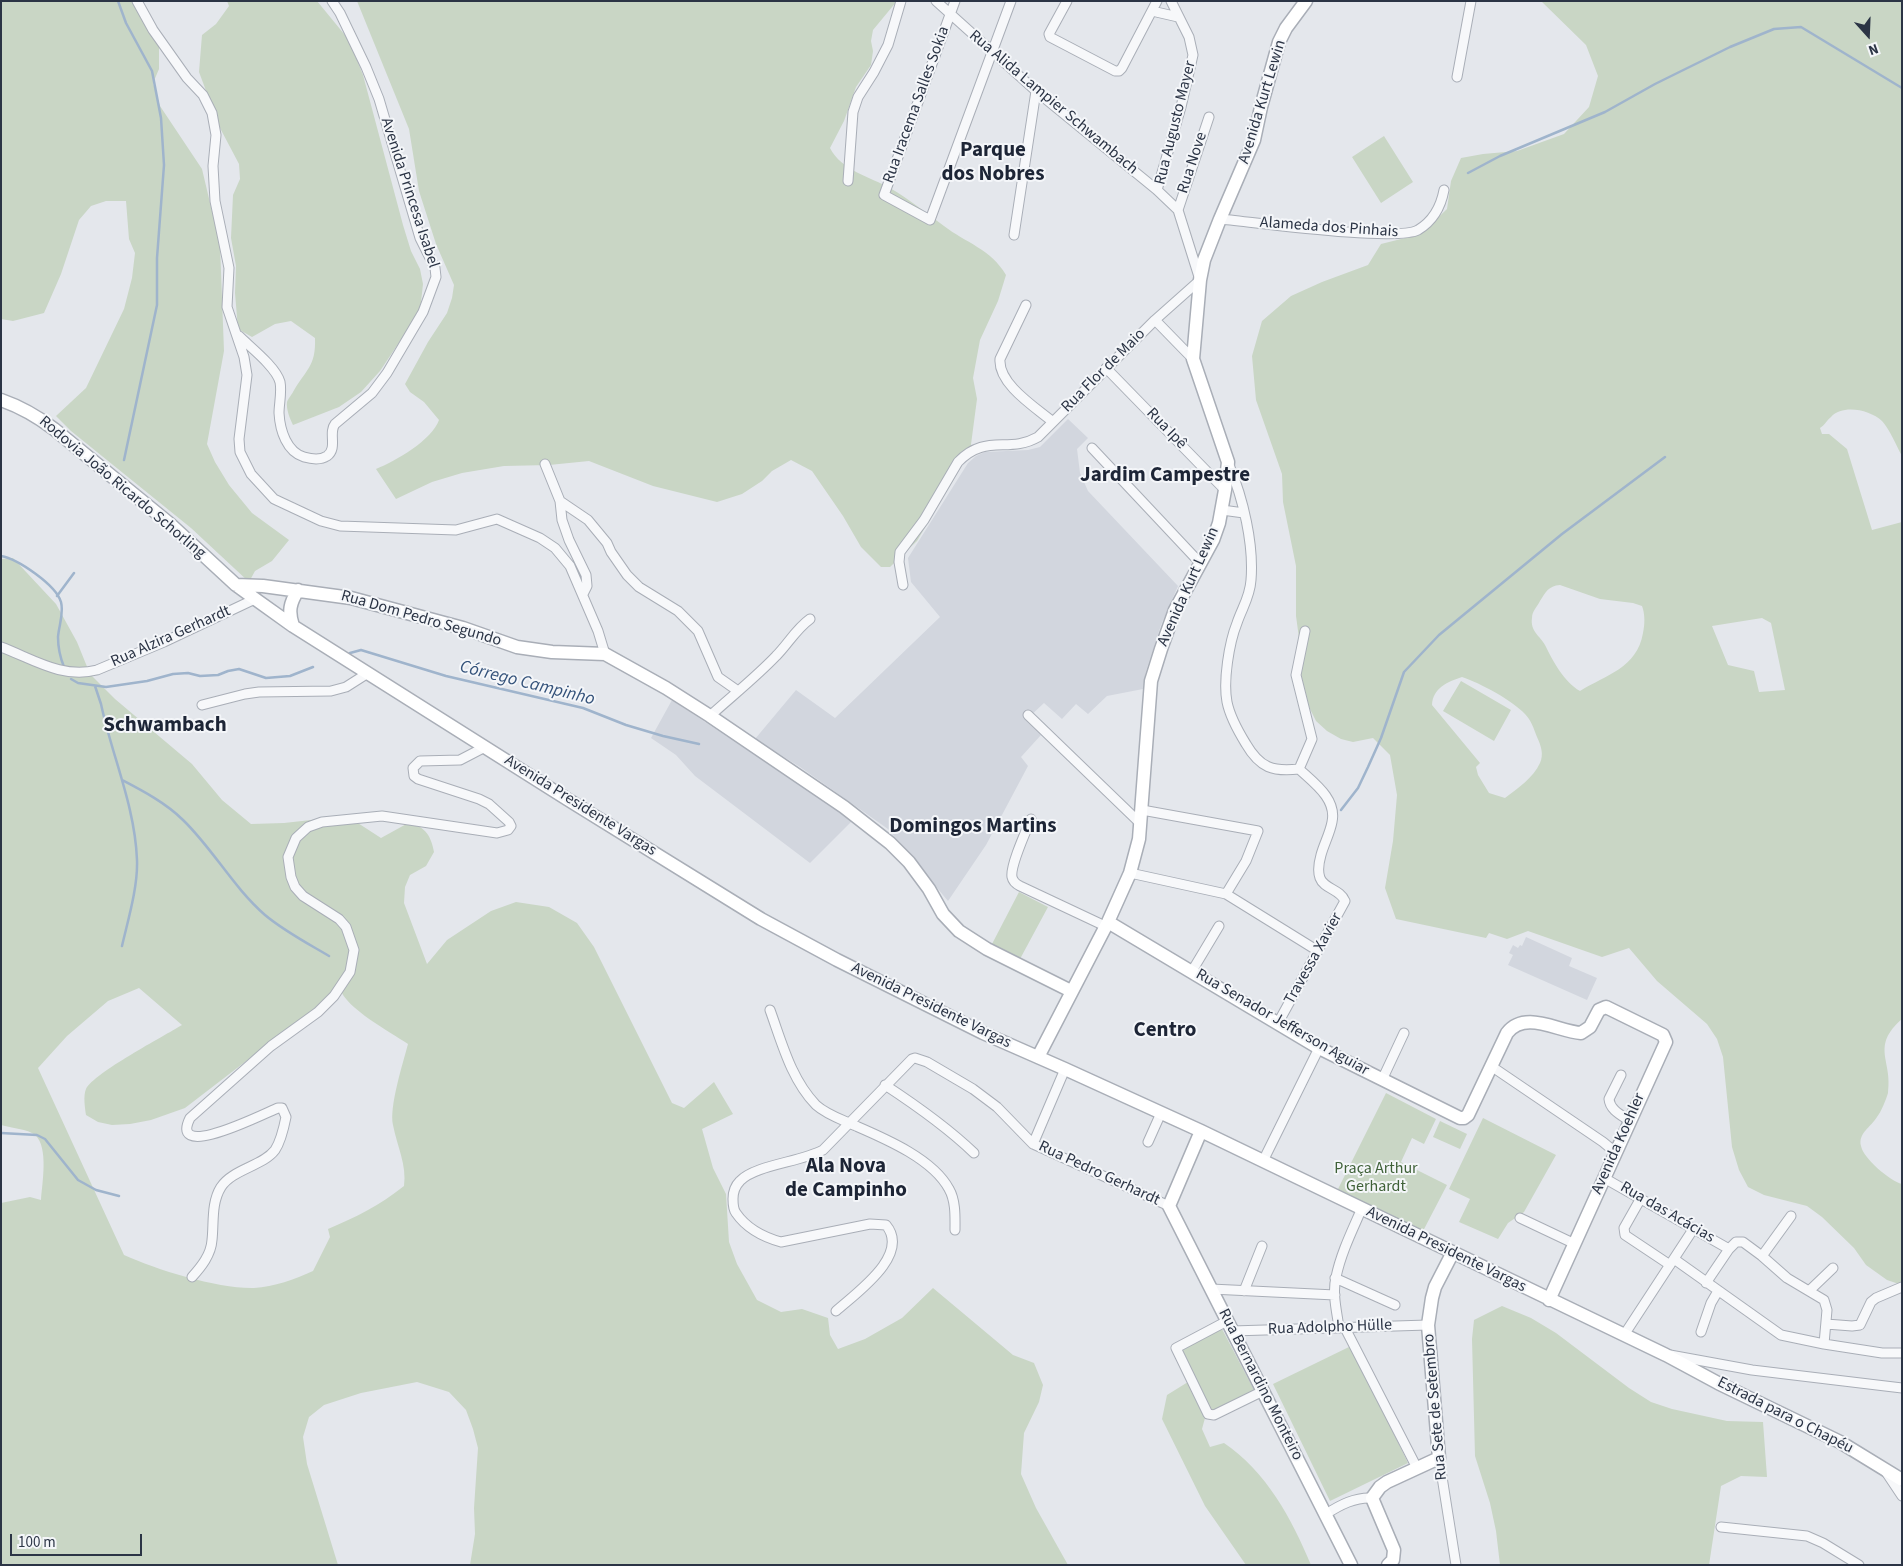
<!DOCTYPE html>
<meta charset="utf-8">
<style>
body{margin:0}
#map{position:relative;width:1903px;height:1566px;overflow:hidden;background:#e4e7ec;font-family:"Source Sans 3",sans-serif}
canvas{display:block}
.frame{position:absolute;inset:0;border:2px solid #2b3445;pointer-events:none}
.north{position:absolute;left:1843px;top:10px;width:50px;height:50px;-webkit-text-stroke:4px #f4f6f9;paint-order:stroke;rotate:160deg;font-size:14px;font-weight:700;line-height:20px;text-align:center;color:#2b3445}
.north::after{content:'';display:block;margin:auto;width:18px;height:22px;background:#2b3445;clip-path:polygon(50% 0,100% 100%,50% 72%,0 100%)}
.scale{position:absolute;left:10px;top:1534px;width:132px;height:22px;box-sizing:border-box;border:2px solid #2b3445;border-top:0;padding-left:6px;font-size:15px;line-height:18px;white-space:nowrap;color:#2b3445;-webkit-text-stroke:4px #f4f6f9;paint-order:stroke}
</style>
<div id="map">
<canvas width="1903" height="1566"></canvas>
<div class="frame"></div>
<div class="north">N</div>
<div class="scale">100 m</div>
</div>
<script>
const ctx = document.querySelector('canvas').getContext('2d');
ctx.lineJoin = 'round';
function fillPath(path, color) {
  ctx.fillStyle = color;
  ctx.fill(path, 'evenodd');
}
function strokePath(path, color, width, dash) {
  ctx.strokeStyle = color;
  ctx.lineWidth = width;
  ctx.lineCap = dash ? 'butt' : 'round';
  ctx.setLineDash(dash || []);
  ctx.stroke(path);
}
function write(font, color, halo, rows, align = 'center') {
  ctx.font = font + ' "Source Sans 3",sans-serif';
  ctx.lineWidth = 4;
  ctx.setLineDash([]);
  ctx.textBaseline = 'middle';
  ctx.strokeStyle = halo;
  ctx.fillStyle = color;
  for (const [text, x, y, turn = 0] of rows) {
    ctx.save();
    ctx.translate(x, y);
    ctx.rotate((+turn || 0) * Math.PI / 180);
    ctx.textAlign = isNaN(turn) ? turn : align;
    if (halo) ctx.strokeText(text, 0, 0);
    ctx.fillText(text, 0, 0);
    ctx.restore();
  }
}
const built = new Path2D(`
 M1068,419L1088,438L1077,449L1080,473L1088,491L1178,586L1161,625L1146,671L1143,689L1107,696L1088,714L1076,704L1062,719L1044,703L1026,720L1041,735L1021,757L1028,766L986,845L948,901L888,829L800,767L755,739L796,690L835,718L940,617L911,582L908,558L968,463L976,456L985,452L1028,450L1040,447Z
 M672,700L853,820L810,863L695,776L676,755L651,738Z
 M1526,937L1572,958L1569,966L1597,978L1587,1000L1508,965L1513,955L1509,953L1513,945L1518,948L1520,945L1522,946Z`);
const green = new Path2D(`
 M1,1H141L152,23L159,47V69L153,83L160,106L202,169L220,245L224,351L207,444L215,462L229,485L252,513L289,540L272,561L255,571L249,582L191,528L71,431L56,416L86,388L124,309L132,278L135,253L129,239L126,201H106L91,206L79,220L61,274L44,313L13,321L1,319Z
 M227,1H317L349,40L363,75L403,225L411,251L420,269L423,284L420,311L380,371L361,392L339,407L293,425C290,419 286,409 287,402C288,399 292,394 293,392C306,369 316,367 315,338L291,321L275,324L252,337L238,329L235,293L236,266L231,238L233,195L240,179L239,164L220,128L199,72L202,35L216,24L229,6Z
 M357,1H897L873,30L871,41L873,51L871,65L856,87L844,121L830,148C841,170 870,177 890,188C909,199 926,213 944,226C966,243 991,249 1006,275L998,301L980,340L973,378L977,399L970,452L917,541L890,567H881L861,547L843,516L812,471L791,460L772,471L762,481L742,494L717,502L653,486L589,461L549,465L504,466L462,473L432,482L396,499L376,469C396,461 432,440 439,420L424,402L410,392L405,384L428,342L447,313L452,298L454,285L436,244L419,191L409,129Z
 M1541,1H1902V456C1897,447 1889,428 1882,421C1870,410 1843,404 1831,417C1827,420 1825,425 1820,428L1822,434H1829L1847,449L1872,530L1902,522V1019C1870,1047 1893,1060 1888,1093C1886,1100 1881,1112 1877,1117C1871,1127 1858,1133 1861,1146C1863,1158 1890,1181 1902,1184V1285L1887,1280L1866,1265L1854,1248L1822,1217L1807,1206L1764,1195L1748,1187L1739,1170L1732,1147L1723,1057L1717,1039L1707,1024L1657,981L1629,948L1602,957L1528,931L1507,939L1489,933L1486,938L1396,919L1385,888L1393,841L1397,795L1390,755L1373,738L1353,742L1341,739L1327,731L1316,721L1301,691L1294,671L1295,660L1299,638L1296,616V566L1283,502L1282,474L1256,400L1252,356L1262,321L1291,296L1322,282L1368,265L1381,244L1421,234L1447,209L1451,181L1461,158L1483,154L1517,151L1564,134L1589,107L1598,76L1586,45ZM1560,585L1600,599L1633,603L1642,606C1645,614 1645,624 1643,633C1637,668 1606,675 1580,691C1564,682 1553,661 1545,645C1540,636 1530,631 1532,618C1532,611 1537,607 1540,601C1546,592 1548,586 1560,585ZM1762,618L1771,623L1785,690L1759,692L1754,671L1728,665L1712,626ZM1462,677C1480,683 1512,700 1525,714C1531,720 1534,729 1537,737C1541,746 1544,754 1540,763C1533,778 1518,788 1505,798L1489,793L1478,775L1476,767L1480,763L1432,705C1433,688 1447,682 1462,677Z
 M1384,136L1413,182L1381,203L1352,157Z
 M13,558L56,604L77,642L90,674L115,699L192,764L222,800L251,824L284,823L347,816L381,838L410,822C426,828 431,836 434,852L426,866L410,875L405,887L404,903L427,964L447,940L491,911L516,902L549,907L577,923L594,947L672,1103L684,1108L714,1082L733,1114L702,1129L713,1168L726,1194L729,1242L737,1264L757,1300L781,1312L802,1309L828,1318L830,1335L838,1349L865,1339L902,1318L933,1288L1013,1355L1034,1363L1043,1385L1039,1402L1024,1433L1021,1474L1036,1508L1068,1565H470L475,1534L474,1508L478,1448L473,1429L466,1410L449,1392L417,1382L361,1393L324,1405L309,1417L303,1437L307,1464L338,1565H1V1203L30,1197L41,1200C42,1184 49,1147 35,1135C28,1129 11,1128 1,1125V559ZM139,988L182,1025C164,1036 94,1073 86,1089C83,1096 85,1108 86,1115L98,1122L112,1125L130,1124L151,1120L185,1108L340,989C346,1008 390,1032 408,1044C403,1063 389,1107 393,1125C397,1146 407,1165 404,1186C379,1206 356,1217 328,1229L330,1237L313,1271C295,1279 274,1287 254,1288C219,1289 157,1270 124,1255L38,1068L67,1036L108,1001Z
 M1461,681L1511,710L1494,741L1443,711Z
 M1019,892L1048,907L1020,959L992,944Z
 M1386,1093L1436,1119L1424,1144L1412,1138L1401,1162L1447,1185L1422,1233L1337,1191Z
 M1483,1118L1556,1155L1524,1212L1508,1223L1498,1239L1459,1222L1470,1199L1449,1189Z
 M1440,1121L1467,1134L1460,1149L1433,1137Z
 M1502,1306L1531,1318L1556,1333L1629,1388L1651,1402L1672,1409L1727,1421L1763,1422L1767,1477L1741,1476L1721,1486L1709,1565H1500L1496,1531L1490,1503L1475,1456L1472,1339L1474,1320Z
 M1222,1329L1254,1390L1215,1411L1211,1410L1180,1351Z
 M1351,1346L1408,1463L1330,1501L1273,1384Z
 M1188,1382L1205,1418L1202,1429L1210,1447L1224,1443C1266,1471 1292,1519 1311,1565H1246L1205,1506L1162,1419L1167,1395Z`);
const stream = new Path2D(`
 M118,1L126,23L152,71L161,118L164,165L157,258V305L124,460
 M1468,173L1500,156L1605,112L1655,84L1730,47L1774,29L1801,27L1902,88
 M1,556C18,559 56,585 61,602C64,614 59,625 58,637C58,647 60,657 64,667
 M57,596L74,573
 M350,653L361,650L446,676L583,708L626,725L663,736L699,744
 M71,679L78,683L106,687L147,681L173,674L188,673L200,676L218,675L228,671L239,669L266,678L290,676L313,667
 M95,686L101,704C112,756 135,806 137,860C138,887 128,920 122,946
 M122,780C143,791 166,803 183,820C213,849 233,887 265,915C284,931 307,943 329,956
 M1341,810L1358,788L1368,767L1381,738L1404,672L1439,635L1562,534L1665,457
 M1,1133L37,1135L45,1139L78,1180L96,1190L119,1196`);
const street = new Path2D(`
 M137,1L153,30L187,78L203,95L212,113L216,135L213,166L215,201L229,268L227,307L244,357L247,375L239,439L240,452L251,474L274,499L321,521L340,526L456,530L497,519L540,538L555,548L570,566L598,631L605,654
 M955,1L884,195L930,220L1011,1
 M1067,1L1049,34L1050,37L1115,71H1119L1122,68L1157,1
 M1152,11L1178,17
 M1457,77L1471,1
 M848,181L853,112L858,97L874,72L888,45L901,1
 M1157,190L1181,107L1193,55L1189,37L1171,1
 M1178,210L1209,117
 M1220,219C1253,222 1396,242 1418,230C1433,221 1441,206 1444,190
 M1014,235L1036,91
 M1026,305L1000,359C998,384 1035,407 1053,422
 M1155,320L1193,359
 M239,336C250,347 276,367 280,382C282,392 279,404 279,413C280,431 287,452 304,457C311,459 321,460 327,456C338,448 328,433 335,424L372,393L387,373L423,312L436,277L435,268L420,238L379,99L366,67L340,13L332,1
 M1106,368L1225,490
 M1092,448L1201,564
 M545,464L560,501L562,520L569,540L586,575L587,586L583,594
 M1229,465C1243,498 1254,544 1251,580C1250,597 1242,608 1237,623C1229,643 1223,681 1227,702C1230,717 1238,731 1246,744C1260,768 1273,772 1299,769
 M560,501L588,520L607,543L611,552L627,575L639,587L678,611L698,631L718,677L738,691
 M1222,510L1244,513
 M903,585L899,562L900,552L924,520L958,462C986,433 1008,454 1038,437L1155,320L1200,280L1178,210L1157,190L1036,91L936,1
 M1,647C33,659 62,679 97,670L164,642L255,599
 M202,705L245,694L259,692L331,691L346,687L368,673
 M1028,715L1141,824
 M710,716C732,696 756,677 776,656C788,644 796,629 810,619
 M1299,769L1312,739L1296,675L1305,631
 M1142,810L1258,831L1246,861L1226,894
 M1031,819C1026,831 1010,866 1012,877C1013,882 1016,884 1020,886L1105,926
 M1130,873L1226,894L1318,951
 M1192,971L1219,926
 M770,1010C782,1043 791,1079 816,1105C827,1115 843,1120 856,1126C886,1139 933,1159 949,1189C956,1201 955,1218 955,1230
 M1278,1023L1345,901C1340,889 1324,889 1320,878C1317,870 1319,862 1321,855C1324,844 1330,833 1332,822C1337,799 1314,783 1299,769
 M1491,1066L1603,1142L1615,1152
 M1621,1075L1609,1099C1610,1110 1621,1115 1630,1121
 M1382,1080L1404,1033
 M885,1085C917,1106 947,1127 974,1153
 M1148,1142L1161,1113
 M1033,1144L1065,1069
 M1263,1161L1319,1048
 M1604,1178L1729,1249
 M1641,1198L1624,1228L1625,1235L1670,1265
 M1520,1218L1575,1244
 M1762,1256L1791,1216
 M1674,1259L1781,1335L1824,1344L1882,1353H1902
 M192,1277C201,1267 211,1255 212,1240C214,1223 211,1203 221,1187C233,1169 263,1166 275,1150C281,1141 284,1127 286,1117L282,1108H278C267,1112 168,1163 190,1118L271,1046L318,1012L334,996L350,972L354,950L346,927L339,919L303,896L295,887L291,877L288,857L296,838L308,827L322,822L382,816L497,833L508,830L511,826L509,822L489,804L479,799L418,779L414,776L413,768L420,761L460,760L485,747
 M1335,1278L1395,1305
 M1706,1283L1729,1249L1736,1242H1743L1762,1256L1787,1278L1824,1300L1827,1310L1824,1344
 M1211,1289L1335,1295
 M1244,1291L1262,1246
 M1809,1291L1833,1268
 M836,1311C856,1293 911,1255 886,1225L870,1224L781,1242C763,1237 747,1229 736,1213C733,1209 733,1204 733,1199C733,1192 735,1186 740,1181C755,1165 801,1162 823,1150L912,1059L915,1058L927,1062L973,1089L997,1107L1033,1144L1169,1206
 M1227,1321L1176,1348L1208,1414L1214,1415L1263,1391
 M1826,1324L1852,1326L1860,1325L1871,1302L1876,1298L1902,1287
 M1339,1328C1337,1312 1332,1294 1336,1277C1341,1253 1352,1231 1362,1208
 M1345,1328L1417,1468
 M1232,1331L1428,1325
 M1701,1332L1711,1303L1718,1291
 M1624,1335L1694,1228
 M1670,1355L1752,1370L1902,1388
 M1439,1458L1456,1565
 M1886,1472L1902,1496
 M1326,1514C1340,1505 1355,1497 1372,1498
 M1721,1527L1807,1536L1823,1543L1859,1565`);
const secondary = new Path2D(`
 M1,400C21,407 38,417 54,429L170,524L236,585L258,601L293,626L567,799L761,919L837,960L983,1033L1065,1069L1201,1131L1666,1355L1718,1383L1840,1442L1902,1480
 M236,585L263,586L351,598L463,628L517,647L552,652L605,654L666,688L710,716L844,807L890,843L909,862L929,889L943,914L959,931L987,949L1071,991
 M293,626C288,611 290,603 298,590
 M1108,922L1319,1048L1460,1118H1464L1468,1115L1507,1033C1525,1010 1557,1031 1581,1033L1590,1027L1599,1010L1606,1007L1663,1035L1666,1042L1549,1300
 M1038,1057L1108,922L1130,873L1139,839L1151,681L1161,649L1175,610L1213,540L1219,523L1225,490L1228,462L1193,359L1200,280L1204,260L1220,219L1254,140L1261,107L1279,42L1286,28L1306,1
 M1201,1131L1169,1206L1351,1565
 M1388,1565L1393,1560L1394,1550L1372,1498L1380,1487L1387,1482L1439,1458L1428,1325L1432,1298L1435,1287L1453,1252`);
const streetNames = [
 ["Avenida Kurt Lewin",1263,102,-73],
 ["Rua Alida Lampier Schwambach",1053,103,40],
 ["Rua Iracema Salles Sokia",917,105,-70],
 ["Rua Augusto Mayer",1176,123,-76],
 ["Rua Nove",1193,163,-72],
 ["Avenida Princesa Isabel",409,193,72],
 ["Alameda dos Pinhais",1329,228,4],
 ["Rua Flor de Maio",1104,371,-45],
 ["Rua Ipê",1166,429,46],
 ["Rodovia João Ricardo Schorling",122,488,40],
 ["Avenida Kurt Lewin",1189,587,-66],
 ["Rua Dom Pedro Segundo",421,619,16],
 ["Rua Alzira Gerhardt",171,637,-24],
 ["Avenida Presidente Vargas",580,806,32],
 ["Travessa Xavier",1314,959,-61],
 ["Avenida Presidente Vargas",931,1006,26],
 ["Rua Senador Jefferson Aguiar",1282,1023,30],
 ["Avenida Koehler",1619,1144,-66],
 ["Rua Pedro Gerhardt",1099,1174,25],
 ["Rua das Acácias",1667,1213,30],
 ["Avenida Presidente Vargas",1446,1250,26],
 ["Rua Adolpho Hülle",1330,1328,-2],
 ["Rua Bernardino Monteiro",1260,1385,63],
 ["Rua Sete de Setembro",1436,1407,-95],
 ["Estrada para o Chapéu",1785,1416,27]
];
const parkNames = [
 ["Praça Arthur",1376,1169],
 ["Gerhardt",1376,1187]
];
const waterNames = [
 ["Córrego Campinho",527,684,14]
];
const districtNames = [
 ["Parque",993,151],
 ["dos Nobres",993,175],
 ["Jardim Campestre",1165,476],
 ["Schwambach",165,726],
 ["Domingos Martins",973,827],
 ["Centro",1165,1031],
 ["Ala Nova",846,1167],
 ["de Campinho",846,1191]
];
fillPath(built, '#d2d6de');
fillPath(green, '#c9d6c5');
strokePath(stream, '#9fb4cc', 2.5);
strokePath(street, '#a9aeb7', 11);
strokePath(secondary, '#a9aeb7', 15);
strokePath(street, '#f7f8fa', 9);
strokePath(secondary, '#fff', 12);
write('16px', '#2b3445', '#f4f6f9', streetNames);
write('16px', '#3f6138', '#f4f6f9', parkNames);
write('italic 18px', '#34527a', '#f4f6f9', waterNames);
write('bold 21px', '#1d2536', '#f4f6f9', districtNames);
</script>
